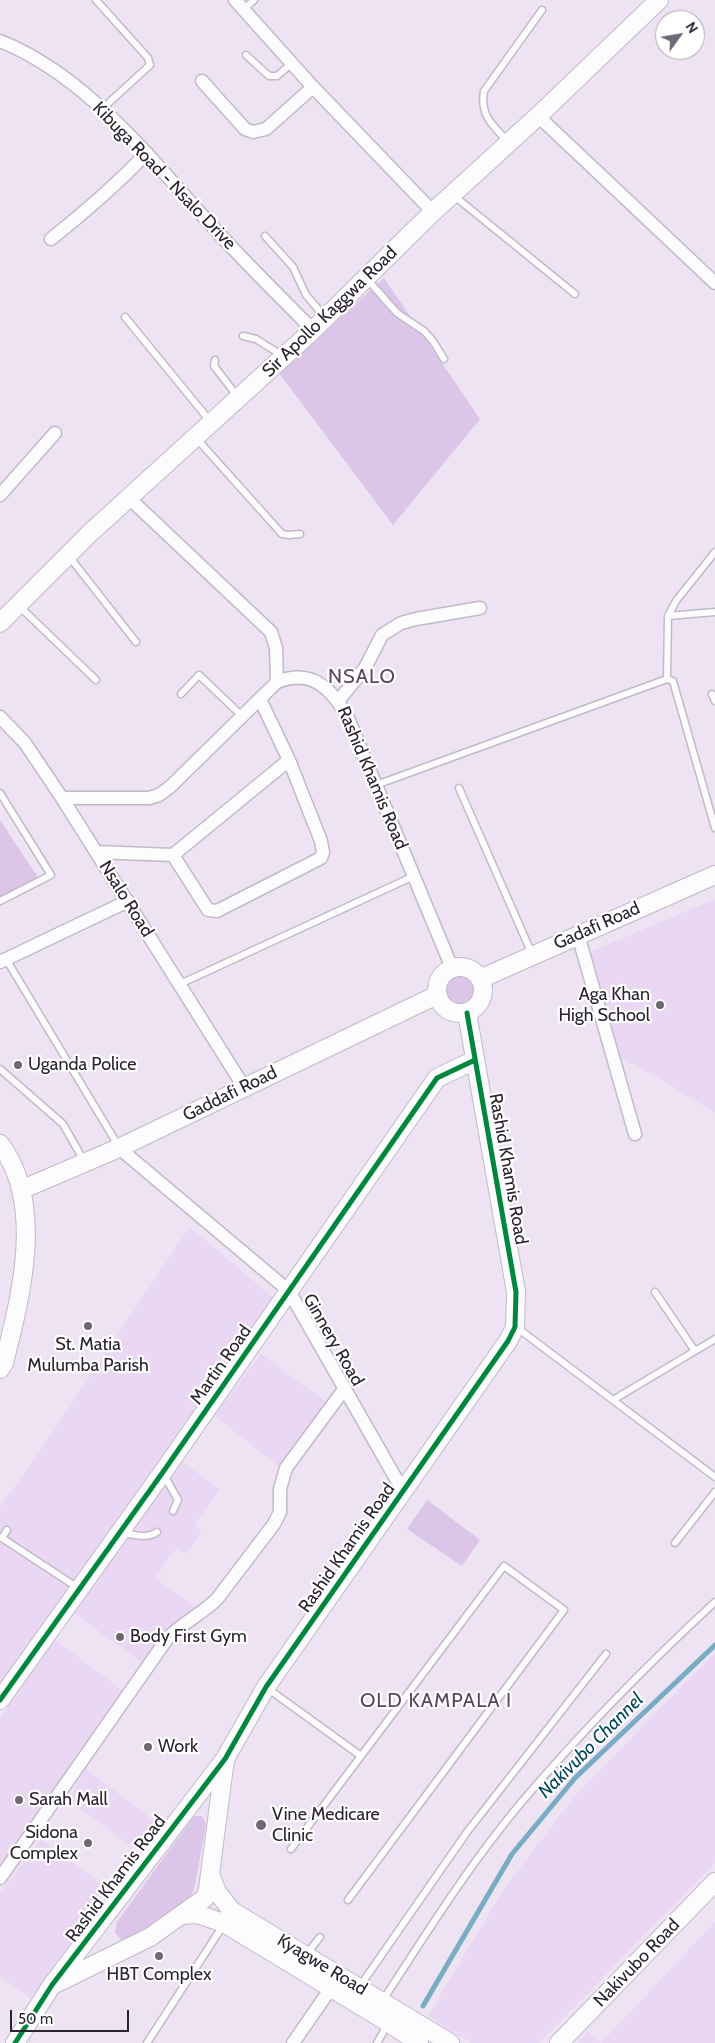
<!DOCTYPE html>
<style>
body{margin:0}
#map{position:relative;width:715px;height:2043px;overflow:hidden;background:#ede3f3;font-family:Cabin,sans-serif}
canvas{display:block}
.north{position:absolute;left:655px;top:10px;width:50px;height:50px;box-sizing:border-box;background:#fff;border:1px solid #aaa7ac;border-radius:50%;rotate:58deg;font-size:14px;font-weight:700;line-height:20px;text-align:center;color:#2b242f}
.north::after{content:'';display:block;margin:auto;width:18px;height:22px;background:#6f6774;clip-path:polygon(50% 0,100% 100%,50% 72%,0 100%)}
.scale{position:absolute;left:10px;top:2010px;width:119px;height:22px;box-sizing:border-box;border:2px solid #2b242f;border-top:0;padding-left:6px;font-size:15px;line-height:18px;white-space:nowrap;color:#2b242f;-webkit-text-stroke:4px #fff;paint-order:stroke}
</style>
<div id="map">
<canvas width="715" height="2043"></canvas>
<div class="north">N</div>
<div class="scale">50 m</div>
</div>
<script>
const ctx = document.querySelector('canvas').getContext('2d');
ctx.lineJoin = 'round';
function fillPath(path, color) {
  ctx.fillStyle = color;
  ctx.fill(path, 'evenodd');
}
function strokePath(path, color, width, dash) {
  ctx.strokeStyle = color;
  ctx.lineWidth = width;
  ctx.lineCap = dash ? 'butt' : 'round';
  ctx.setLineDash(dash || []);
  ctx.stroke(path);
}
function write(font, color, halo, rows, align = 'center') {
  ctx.font = font + ' Cabin,sans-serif';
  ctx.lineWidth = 4.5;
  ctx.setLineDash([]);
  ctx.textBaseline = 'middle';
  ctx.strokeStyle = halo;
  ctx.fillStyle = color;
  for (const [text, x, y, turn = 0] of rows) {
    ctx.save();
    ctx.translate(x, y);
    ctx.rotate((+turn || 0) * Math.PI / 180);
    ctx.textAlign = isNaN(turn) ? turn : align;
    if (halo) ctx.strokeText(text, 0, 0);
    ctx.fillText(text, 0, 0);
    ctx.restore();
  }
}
const built = new Path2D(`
 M715,899V1113L657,1077L621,1058L590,952Z
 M190,1227L276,1300L177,1435L3,1683L0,1681V1507L45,1444Z
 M261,1354L326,1402L281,1468L214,1415Z
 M182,1462L220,1489L195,1525L202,1530L186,1554L177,1547L155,1578L199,1609L143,1663L72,1612Z
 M54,1639L123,1691L0,1866V1719L25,1679Z
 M715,1653V1863L539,2043H471L428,2016L502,1892L578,1792Z
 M86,1769L154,1821L134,1848L68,1800Z
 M41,1839L107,1888L77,1935L30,1998L0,1976V1893Z
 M715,1922V2043H578L588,2031L601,2043Z`);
const green = new Path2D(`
 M384,278L480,419L393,525L279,373Z
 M0,820L39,879L0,899Z
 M443 991a16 16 0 1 1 32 0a16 16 0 1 1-32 0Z
 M427,1500L480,1540L462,1566L407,1529Z
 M194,1816H202L206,1825L194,1889C185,1912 148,1926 128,1938L121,1940L115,1933L117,1922Z`);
const stream = new Path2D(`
 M423,2006L512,1854L575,1778L715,1645`);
const lane = new Path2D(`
 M96,0L148,58L150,65L102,109
 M243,10L254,0
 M246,55L269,76H277L292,63
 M507,141C492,124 480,116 484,91L542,10
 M453,195L575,294
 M265,236L293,267L306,295L324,316
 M367,279L397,313L424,331L433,341L444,359
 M125,317L210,421
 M243,336L256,339L283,356
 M215,360L214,366L238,397
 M196,438L282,534L289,535L300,534
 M68,555L136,642
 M19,606L96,680
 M668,616L715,612
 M667,679L668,616L676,601L715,552
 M181,694L199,675L242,716
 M712,694L715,701
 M376,785L667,679L673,681L715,828
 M459,788L532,954
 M0,793L51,875L0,901
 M6,959L119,1147
 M180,984L414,876
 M0,1069L63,1124L84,1161
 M655,1292L695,1351
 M516,1327L715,1477
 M613,1400L715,1339
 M164,1475L178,1500L173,1511
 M7,1530L2,1538L78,1588
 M123,1533C135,1535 147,1539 157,1532
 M675,1543L715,1492
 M267,1688L361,1756L504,1566L564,1610L348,1900
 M291,1849L361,1756
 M306,1955L320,1937
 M360,1986L467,1832L606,1654
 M383,2000C426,1934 469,1865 520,1804C580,1733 647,1665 715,1602
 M147,2043L224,1924
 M377,2043L388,2024`);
const street = new Path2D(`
 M235,0L313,87L433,212
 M0,41C91,77 158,169 223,238C252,269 283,300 313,330
 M202,81L245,129L253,132L266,129L313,87
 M538,116L715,283
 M51,239C85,212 117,184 147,153
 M0,495L55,433
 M129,498L271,632L276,648L277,682
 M339,700L365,668L382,635L401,623L416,619L480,608
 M0,717L25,743L62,798L244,1087
 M62,798H149L159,795L170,787L277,682C312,668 332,689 348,718L452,968
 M96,852L173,855L289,760L260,699
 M173,855L208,910L217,911L321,858L323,852L321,841L289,760
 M578,935L635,1134
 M0,962L128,901
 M119,1148L289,1291L403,1491
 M0,1878L167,1639C182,1623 202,1614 217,1599L274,1524L280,1512V1489L286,1468L345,1388
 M293,2043L336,1981`);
const secondary = new Path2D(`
 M0,623L89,534L313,330L433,212L538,116L659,0
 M437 990a23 23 0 1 1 46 0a23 23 0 1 1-46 0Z
 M480,979L715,875
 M0,1144C45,1203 21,1296 4,1363L0,1369
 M23,1189L119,1148L437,995
 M0,1700L163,1472L437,1078L475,1060
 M210,1874L217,1892L232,1911L450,2043
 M181,1915L197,1914L224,1923L389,2023L419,2043
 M57,1983L150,1937L205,1898L208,1889L225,1759
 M15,2043L52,1985L225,1759L266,1687L508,1341L515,1327L516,1292L467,1013
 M559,2043L715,1882`);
const cycleway = new Path2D(`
 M0,1700L163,1472L437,1078L475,1060
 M15,2043L52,1985L225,1759L266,1687L508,1341L515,1327L516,1292L467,1013`);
const markers = [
 [660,1005,5,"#6f6774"],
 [18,1065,5,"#6f6774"],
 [88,1326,5,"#6f6774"],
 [120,1637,5,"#6f6774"],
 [148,1747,5,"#6f6774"],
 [19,1800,5,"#6f6774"],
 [261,1825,6,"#6f6774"],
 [88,1843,5,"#6f6774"],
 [159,1956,5,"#6f6774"]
];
const streetNames = [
 ["Kibuga Road - Nsalo Drive",164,176,46],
 ["Sir Apollo Kaggwa Road",330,312,-44],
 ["Rashid Khamis Road",372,778,67],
 ["Nsalo Road",126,899,58],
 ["Gadafi Road",597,926,-24],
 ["Gaddafi Road",230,1094,-26],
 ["Rashid Khamis Road",508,1169,80],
 ["Ginnery Road",333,1340,60],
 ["Martin Road",221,1365,-55],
 ["Rashid Khamis Road",347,1548,-55],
 ["Rashid Khamis Road",116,1879,-53],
 ["Nakivubo Road",637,1963,-46],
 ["Kyagwe Road",322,1965,31]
];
const poiNames = [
 ["Aga Khan",650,995,"right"],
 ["High School",650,1016,"right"],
 ["Uganda Police",28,1065],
 ["St. Matia",88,1345,"center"],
 ["Mulumba Parish",88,1366,"center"],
 ["Body First Gym",130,1637],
 ["Work",158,1747],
 ["Sarah Mall",29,1800],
 ["Vine Medicare",272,1815],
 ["Clinic",272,1836],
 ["Sidona",78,1833,"right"],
 ["Complex",78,1854,"right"],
 ["HBT Complex",159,1975,"center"]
];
const waterNames = [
 ["Nakivubo Channel",591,1746,-45]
];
const quarterNames = [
 ["NSALO",362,677],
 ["OLD KAMPALA I",436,1701]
];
fillPath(built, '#e9d7f3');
fillPath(green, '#dbc5e8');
strokePath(stream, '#79acc3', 5);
strokePath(lane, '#c2bac7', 9);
strokePath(street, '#c2bac7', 15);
strokePath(secondary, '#c2bac7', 20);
strokePath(lane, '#fcfbfd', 6);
strokePath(street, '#fcfbfd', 12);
strokePath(secondary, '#fcfbfd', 18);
strokePath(cycleway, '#00873e', 5);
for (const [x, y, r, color] of markers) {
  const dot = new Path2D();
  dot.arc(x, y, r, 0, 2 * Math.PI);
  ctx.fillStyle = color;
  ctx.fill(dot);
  strokePath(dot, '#fff', 2);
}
write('18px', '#2b242f', '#fff', streetNames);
write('18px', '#2b242f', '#fff', poiNames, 'left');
write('italic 19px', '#00475a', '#fff', waterNames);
ctx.letterSpacing = '1px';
write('20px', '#584760', '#fff', quarterNames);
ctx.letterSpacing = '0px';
</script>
